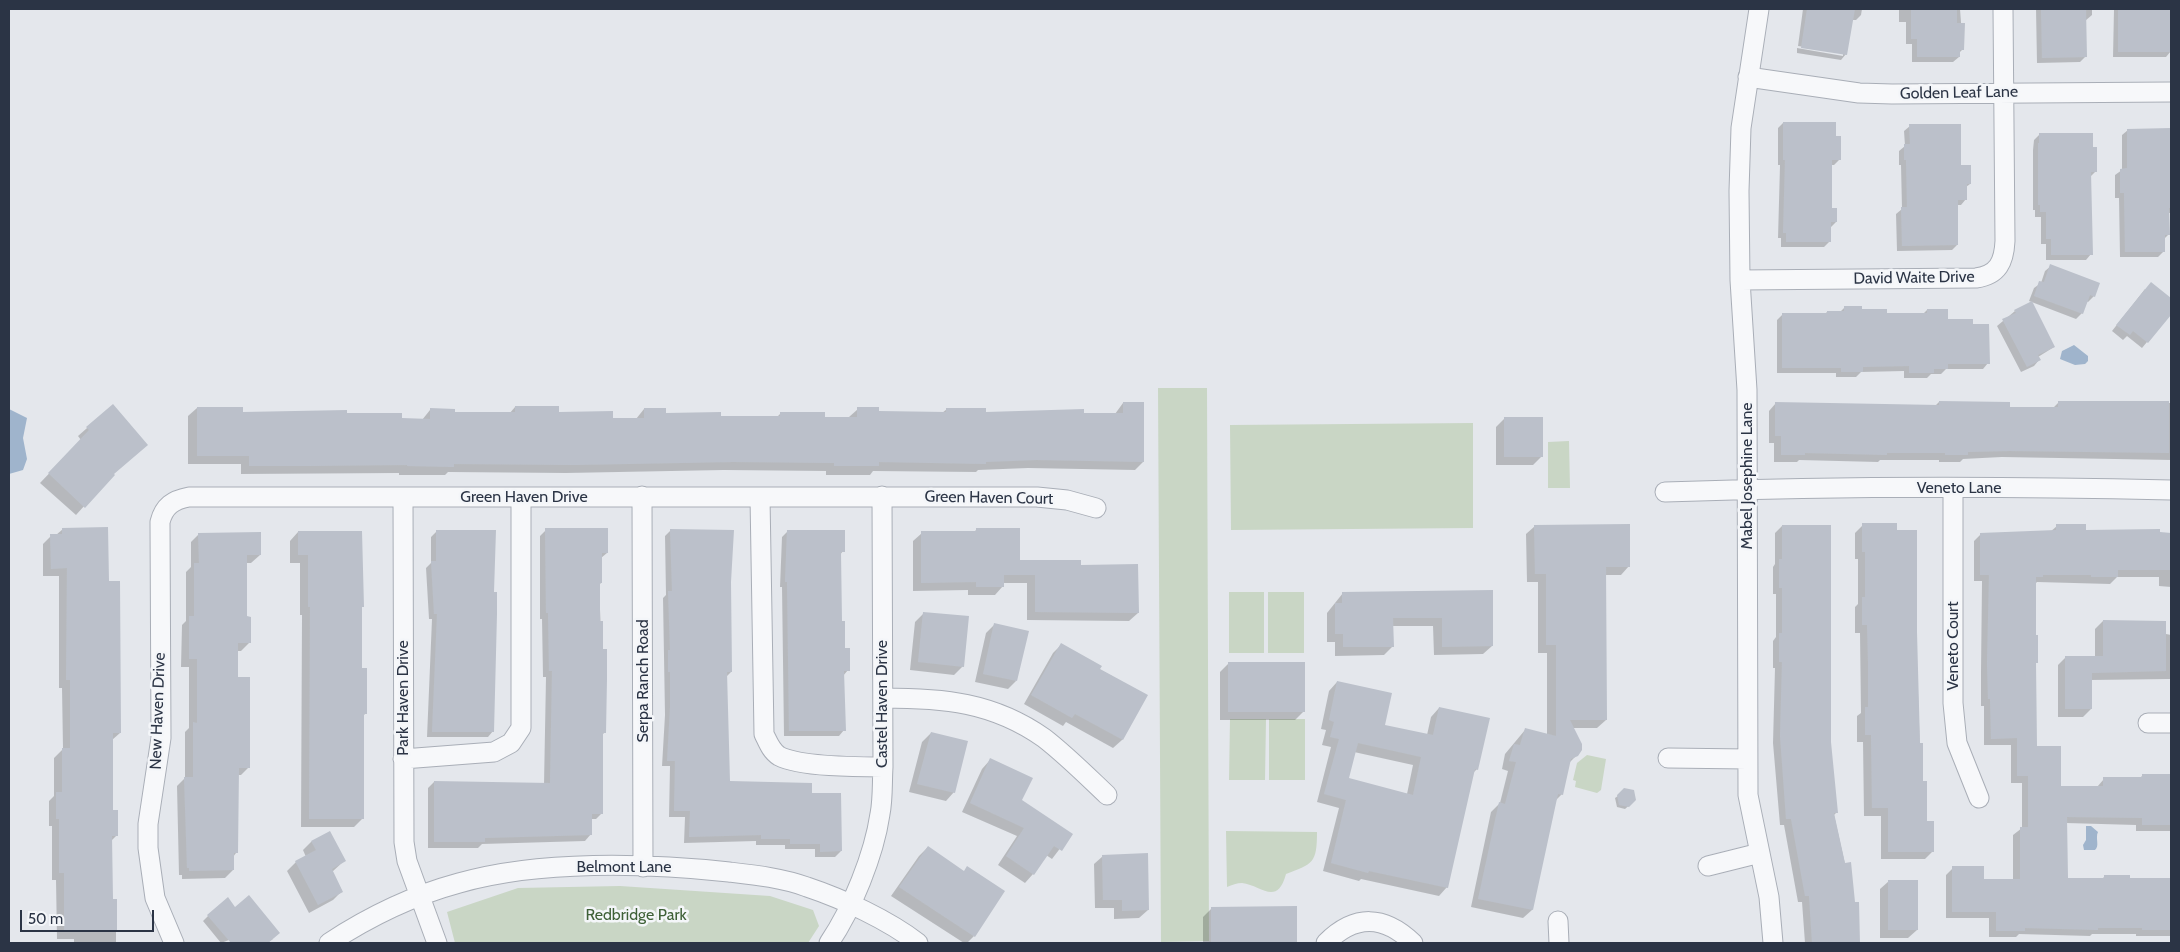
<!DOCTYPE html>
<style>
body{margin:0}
#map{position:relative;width:2180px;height:952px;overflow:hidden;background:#e4e7ec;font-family:Cabin,sans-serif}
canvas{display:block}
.frame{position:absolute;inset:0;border:10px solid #2b3445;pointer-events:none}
.scale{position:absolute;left:20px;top:910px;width:134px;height:22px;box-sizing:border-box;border:2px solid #2b3445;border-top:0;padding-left:6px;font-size:15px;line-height:18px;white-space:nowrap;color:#2b3445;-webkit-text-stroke:4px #f4f6f9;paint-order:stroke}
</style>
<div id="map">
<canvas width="2180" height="952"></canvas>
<div class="frame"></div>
<div class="scale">50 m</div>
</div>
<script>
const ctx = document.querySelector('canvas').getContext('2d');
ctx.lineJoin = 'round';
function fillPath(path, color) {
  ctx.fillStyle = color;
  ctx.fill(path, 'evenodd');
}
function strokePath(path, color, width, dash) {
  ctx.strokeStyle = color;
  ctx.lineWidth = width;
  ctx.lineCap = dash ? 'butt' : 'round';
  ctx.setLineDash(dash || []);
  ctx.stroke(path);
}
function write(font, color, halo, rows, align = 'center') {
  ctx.font = font + ' Cabin,sans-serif';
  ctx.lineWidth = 5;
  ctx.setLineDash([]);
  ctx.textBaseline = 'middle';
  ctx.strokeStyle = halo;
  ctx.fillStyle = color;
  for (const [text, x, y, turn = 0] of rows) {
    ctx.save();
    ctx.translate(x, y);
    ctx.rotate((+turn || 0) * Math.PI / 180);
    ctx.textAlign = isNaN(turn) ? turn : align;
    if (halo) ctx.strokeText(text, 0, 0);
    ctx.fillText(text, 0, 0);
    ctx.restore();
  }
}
const green = new Path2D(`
 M1158,388H1207L1209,941L1161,942Z
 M1473,423V528L1231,530L1230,425Z
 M1569,441L1570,488H1548V442Z
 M1229,592H1264V653H1229Z
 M1268,592H1304V653H1268Z
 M1230,719H1266L1265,780H1229Z
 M1269,719H1305V780H1269Z
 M1587,755L1606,759L1601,790L1597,793L1575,787L1576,781L1573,780L1577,763Z
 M1226,831L1317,832C1317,863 1313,864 1286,874C1277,907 1261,885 1242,883C1237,883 1232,885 1227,887Z
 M620,886L770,896L813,910L819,926L808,943H455L447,912L518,888Z`);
const water = new Path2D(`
 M2074,345L2088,356V361L2085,364L2075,365L2060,359L2062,351Z
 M9,409L27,418L23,438L27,459L23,470L9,474Z
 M2086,826H2091L2098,832C2095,838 2100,846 2095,850H2084L2083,845L2086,840Z`);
const shadow = new Path2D(`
 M1803,9H1862L1861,15L1856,20H1852L1846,54L1841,60L1797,53V48L1843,56V53L1798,46Z
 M1899,9H1960L1963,49L1959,53V57L1953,62H1912V44H1906V22H1899Z
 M2036,9H2092V15L2085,21L2086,56L2080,62L2037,63Z
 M2114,9H2171V51L2166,57H2113Z
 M1783,123L1835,137L1839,160L1834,165H1831L1830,209L1836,222L1831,227L1830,241L1824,247H1781V238H1778L1780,165H1778V128Z
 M1910,126L1960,167L1970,184L1966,187V199L1961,205H1956L1957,245L1952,250L1897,251L1896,214L1902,209L1901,165H1899V151L1905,146L1904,131Z
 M2128,130L2171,169V213H2168V235L2164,239V251L2158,257H2120L2119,198H2115V175L2122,170V135Z
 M2040,134L2092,148L2096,171L2090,177L2091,254L2086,260H2046V244H2041V217H2035V210H2033V150L2034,140Z
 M2051,266L2094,296L2088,302L2086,301L2082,313L2076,319L2029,301L2034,288L2041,283L2045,271Z
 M2145,289L2171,308V313L2142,348L2127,336L2123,340L2112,331Z
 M1845,307L1886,314H1923L1927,310L1947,321L1988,363L1983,369H1946L1941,374H1931L1927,378H1904V371L1861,372L1856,377H1836V373H1777V320L1783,314H1825L1827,312H1840Z
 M2015,311L2054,347L2038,357L2039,360L2034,366L2021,372L1997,326Z
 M1939,402L2009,408H2053L2059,402L2171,403V460L2002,457L1963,459L1960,462H1939V460H1880L1878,462L1799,460L1797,462H1774V443H1769V411L1776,403L1935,406Z
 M1123,403L1143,462L1135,470L1028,468L978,470L976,472L873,471L870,475H826V471L724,470L566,473L448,472L445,475H399V473L241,474V464H188V416L197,408L241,413L346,414L401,420H422L430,410L454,414H509L515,407L612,419H636L644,409L665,414L720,417H777L781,413L823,419L849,417L858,409L878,412L942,413L947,409L985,413L1115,414Z
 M112,406L113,474L76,515L40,483L81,440L78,436Z
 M1504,419L1542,456L1533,465H1496V427Z
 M1863,525L1916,632L1921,782L1926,822L1933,851L1925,859H1881V816H1864L1863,742H1857V716L1861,713L1860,633H1855V607L1858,604V559H1855V533Z
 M1535,526L1629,566L1621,575H1604L1606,720L1597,728H1573L1577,755L1569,763L1562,794L1555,801L1532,910L1523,918L1471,907L1491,812L1500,803L1508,771L1502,769L1505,754L1525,730L1547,736V653H1538V582H1527L1526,534Z
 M1782,526L1829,742L1836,813L1834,815L1854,904H1857L1859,943H1805L1802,902H1798L1784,825H1780L1773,743L1775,668H1773V641L1776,637V594H1773V567L1775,564V533Z
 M2057,526L2084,532L2171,534V587L2159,586V577H2117L2110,584L2037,582L2035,584L2036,747L2060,787H2097L2104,779H2139L2143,775H2171V831H2136V825L2066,823V879H2102L2105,876L2129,879H2171V936H2136V934H2092L2090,936L2019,934L2016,937H1989V918H1946V875L1953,868L1983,880H2013V835L2022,828V783H2011V745H1984V706H1981V671L1982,581H1974V541L1981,534L2050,532Z
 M63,529L108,582L120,733L112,740V811L117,835L111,841V900H116V943H74V939H57L56,880H52V826H49V801L54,796V758L63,749L62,688H59V576H43V544L51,536L56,535Z
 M977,529L1018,561L1138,613L1129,621L1027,620V583H1003V586L995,595H968V590L913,591V541L922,533L974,532Z
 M546,530L607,553L601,558V583L599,585L605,732L602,735V813L596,819H591V834L585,841L482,844L478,848H428V788L434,782L544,784L546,677H543L542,619H540V536Z
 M671,530L730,582L731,672L726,677L729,782L811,795L841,851L835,857H815V849H785V845H756V841L684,843L685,817H669L670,766H662L665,715L663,598L666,595L665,536Z
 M437,531L493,594V731L488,737H427L432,619H429L426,568L431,563V537Z
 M298,532L363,606L361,608V670L365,714L363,716V818L354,827H301L302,615H300V563H290V541Z
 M787,532L843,551L840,555L841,622L848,670L843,676L844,730L839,736H784L782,587H780L782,537Z
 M199,534L260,555L251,563H246V618L249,643L241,651H237V678L249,767L241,775H238L236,853L233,857V870L225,878L182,879V875H179L177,786L185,778V732L189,728V667H181L182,625L186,621V572L191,567V542Z
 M1491,591L1492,646L1483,654L1434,655L1433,626H1392V647L1384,655L1335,656V642H1327V613L1343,593Z
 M924,613L963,666L954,675L910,670L915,622Z
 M2103,621L2171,635V695L2170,679L2091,680V709L2083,717H2058V665L2066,657H2095V629Z
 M995,624L1016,681L1008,689L975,682L986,633Z
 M1061,645L1099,669L1146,695L1122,740L1113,748L1066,722L1063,726L1024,704L1053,653Z
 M1228,664L1304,711L1295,720H1220V672Z
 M1337,682L1384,726L1427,735L1431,717L1439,708L1477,769L1472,774L1447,887L1439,896L1361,879L1359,881L1323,871L1339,808L1317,802L1331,747L1322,745L1326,730L1321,729L1329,691ZM1354,752L1413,765L1407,794L1347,779Z
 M931,733L954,792L946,801L909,792L922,742Z
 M990,760L1021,801L1071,834L1052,859L1046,855L1033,874L1025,883L998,865L1017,836L962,812L982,769Z
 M1618,796L1634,801L1625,809L1617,807L1615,798Z
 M330,833L344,861L332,872L342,891L333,900L309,913L287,871L296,862L306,857L303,850L311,842Z
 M928,847L974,936L967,943H964L891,896L919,856Z
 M1103,856L1148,910L1139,918L1114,919V908H1095L1094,864Z
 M1889,881L1917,930L1908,938H1880V889Z
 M1212,908H1296V943H1203V917Z
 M234,909L273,939L267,943H231L229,940L221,943L203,921L208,916Z`);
const building = new Path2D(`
 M1807,9H1855L1847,55L1801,48Z
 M1911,9H1957V23H1965L1964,50H1960V57H1917V39H1911Z
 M2041,9H2086L2087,57L2042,58Z
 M2118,9H2171V52H2118Z
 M1783,122H1836V136H1841V160H1832V208H1837V222H1831V242H1786V233H1783L1785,160H1783Z
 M1909,124H1961V165H1971V184H1967V200H1958V245L1902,246L1901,207H1907L1906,160H1904V144H1910Z
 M2171,128V208H2169L2170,235H2165V252H2125L2124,193H2120V169L2127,168V129Z
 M2039,133H2093V147H2097V172H2091L2093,255H2051V239H2046V212H2040V205H2038V143H2039Z
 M2050,264L2100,283L2095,297L2090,295L2083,314L2034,296L2039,281L2044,282Z
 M2151,282L2171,298V315L2148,343L2133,331L2130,335L2116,325Z
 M2032,301L2055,347L2038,355L2041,360L2027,367L2002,319L2016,313L2014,310Z
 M1844,306H1862V309H1887V313H1927V309H1948V319H1973V324H1989L1990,364H1948V369H1934V373H1909V366L1863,367V372H1841V368H1782V313H1827V311H1844Z
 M1939,401L2010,402V407H2058V401H2169V453L2010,451L1968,452V455H1945V453H1887V455L1805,453V455H1781V436H1775V402L1939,405Z
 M1123,402H1144V462L1037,460L986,462V464L879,462V466H834V463L733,462L575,465L454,464V467L407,466V465L307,466H249V456H197V407H243V412L347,410V413H402V418L430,419V408L455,409V412H515V406H559V412L613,411V418H644V408H666V413L721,412V416H780V412H825V417H857V407H879V411L946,412V408H986V412L1084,409V413H1123Z
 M113,404L148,445L114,474L115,475L85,508L48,473L89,430L86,427Z
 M1504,417H1543V457H1504Z
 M1862,523H1897V530H1917V632L1920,743H1923V781H1927V821H1934V852H1888V808H1872L1871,735H1865V707H1868V661L1867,625H1862V597H1865V552H1862Z
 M1630,524V567H1606L1607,720H1570L1582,744V750L1578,756L1571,759L1563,795L1558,794L1533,910L1478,899L1499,802L1505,804L1516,762L1509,761L1514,744L1520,745L1525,728L1556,736V645H1546V574H1535L1534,525Z
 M2056,524H2086V530L2160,529V532L2171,533V570H2118V577H2091V575H2043V577H2036V635H2038V663H2036L2037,746H2061V786H2103V777H2142V774H2171V825H2142V818L2067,817L2068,878H2104V875H2130V878H2171V930H2142V928H2098V930L2025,928V931H1996V912H1952V866H1984V879H2020V827H2028V776H2017V738L1991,739L1990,699H1988L1987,663L1989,575H1980V533L2056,530Z
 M1782,525H1831V742L1838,813H1834L1845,863L1851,862L1855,902H1859L1860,943H1812L1809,896H1805L1791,819H1786L1780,736L1782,662H1779V633H1782V588H1779V559H1782Z
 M108,527L109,581H120L121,733H113V810H118V836H112L113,899H117V931H64V873H59V819H56V792H62V748H70V680H66L67,568L51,569L50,534H62V528Z
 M545,528H608V553H602V583H600V621H603V649H607V679L606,733H603V814H592V835L485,838V842H434V781L550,783L552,671H549L548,613H546Z
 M976,528H1020V560H1081V565L1138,564L1139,613L1035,612V575H1004V587H976V582L921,583V531H976Z
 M670,529L734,530L731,582L732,672H727L730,781L812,783V793H841L842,851L820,852V844H790V839H761V835L689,837L690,811H674L675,761H667L670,708V672H668V650H670L668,591H672Z
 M436,530H496L494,592H497V614L494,732H432L437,614H434L431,561H436Z
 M787,530H845V552H841L842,621H845V648H850V671H844L846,731H789L787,582H785Z
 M298,531H362L364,607H362V668H367V714H364V819H309L310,607H308V555H298Z
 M261,532V555H247V616L251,617V643H238V677H250V768H239L238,853H234V870L189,871V868H187L184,777H193V722L197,723V659H189V616H194V563H199L198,533Z
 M1493,590V646L1442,647V618H1393L1394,647H1343V634H1335V603H1342V592Z
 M923,612L969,616L964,667L918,662Z
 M2103,620L2166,621V671L2092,673V709H2065V656H2103Z
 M994,623L1029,631L1017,681L983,674Z
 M1061,643L1102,666L1100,669L1148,695L1123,740L1075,714L1072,718L1031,695Z
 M1228,662H1305V712H1228Z
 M1337,681L1392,693L1385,725L1433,735L1439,707L1490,718L1478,770L1475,769L1448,888L1369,871L1368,873L1331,863L1346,800L1324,794L1339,739L1330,737L1334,722L1329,720ZM1358,743L1421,757L1413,795L1349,778Z
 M931,732L968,741L955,793L917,784Z
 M990,758L1033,778L1022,800L1073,834L1062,851L1054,846L1034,875L1006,856L1024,828L970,803Z
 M1624,788L1634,790L1636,800L1629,807L1619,805L1617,795Z
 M330,831L346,861L332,869L343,892L318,905L295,861L316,850L311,841Z
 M928,846L964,871L967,866L1005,891L975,937L899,887Z
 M1148,853L1149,910L1122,911V900H1103L1102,855Z
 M1888,880H1918V930H1888Z
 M249,895L280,933L268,943H231L207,915L228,897L235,907Z
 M1297,906V943H1211V907Z`);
const minor = new Path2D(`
 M1759,9L1741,128L1739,191L1740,280L1747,390L1748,795L1769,897L1773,943
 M1748,77L1859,93L1892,94L2171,92
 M1740,280L1976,278C1998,275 2004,262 2005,241L2003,9
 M1953,488V703L1957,743L1979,798
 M1665,492C1834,486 2003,486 2171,490
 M642,496L643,867
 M403,497L404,842L407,861L437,943
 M760,497L764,734C768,742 771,751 779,756C800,767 858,767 883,767
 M883,698C943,698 993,702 1044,738C1066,755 1087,776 1107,795
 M2148,723H2171
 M1668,758L1747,759
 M403,759L494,752L511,743L521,728V497
 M1708,866L1760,853
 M1558,921L1559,943
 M174,943L155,898L148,848V824L161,738L160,522C164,506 173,500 189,497H1037L1067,500L1096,508
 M329,943C370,916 411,896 459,883C540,860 646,863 729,872C755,875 783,878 807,887C843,899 888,920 918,943
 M829,943C852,909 874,855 880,814C883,799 882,783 883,767L882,496
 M1326,943C1355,914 1384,915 1413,943`);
const streetNames = [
 ["Golden Leaf Lane",1959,93,-1],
 ["David Waite Drive",1914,278,-1],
 ["Mabel Josephine Lane",1747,476,-90],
 ["Veneto Lane",1959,488],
 ["Green Haven Drive",524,497],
 ["Green Haven Court",989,498,1],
 ["Veneto Court",1953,646,-90],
 ["Serpa Ranch Road",643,681,-90],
 ["Park Haven Drive",403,698,-90],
 ["Castel Haven Drive",882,704,-90],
 ["New Haven Drive",158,711,-88],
 ["Belmont Lane",624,867]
];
const parkNames = [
 ["Redbridge Park",636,915]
];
fillPath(green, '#c9d6c5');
fillPath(water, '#9fb4cc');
fillPath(shadow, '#0003');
fillPath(building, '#bbc0ca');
strokePath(minor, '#a9aeb7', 21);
strokePath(minor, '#f7f8fa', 19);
write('16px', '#2b3445', '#f4f6f9', streetNames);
write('16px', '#3f6138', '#f4f6f9', parkNames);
</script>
